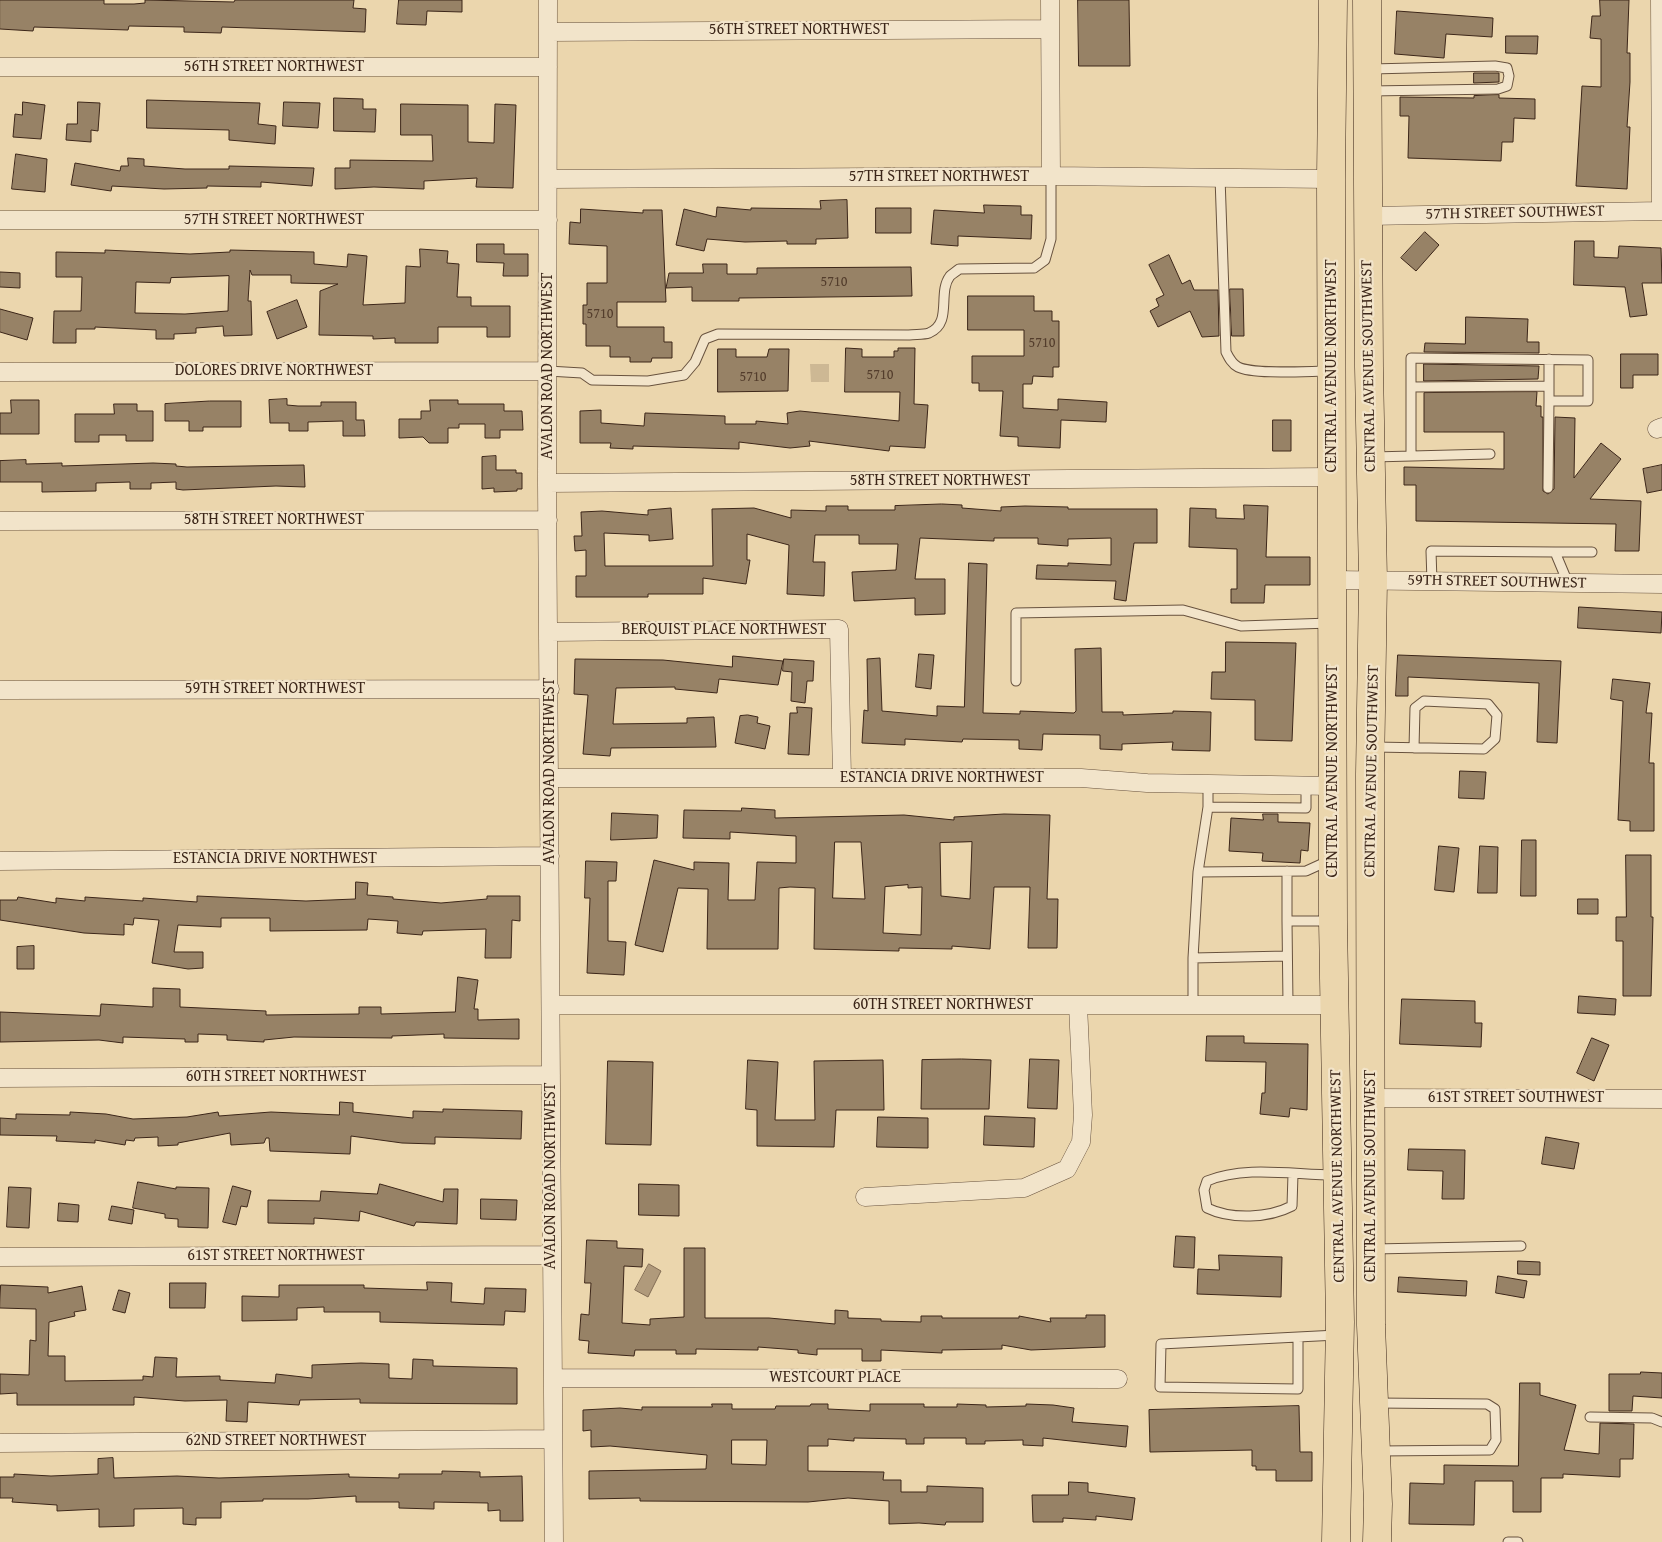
<!DOCTYPE html>
<style>
body{margin:0}
canvas{display:block;background:#ebd6ad}
</style>
<canvas width="1662" height="1542"></canvas>
<script>
const ctx = document.querySelector('canvas').getContext('2d');
ctx.lineJoin = 'round';
function fillPath(path, color) {
  ctx.fillStyle = color;
  ctx.fill(path, 'evenodd');
}
function strokePath(path, color, width, dash) {
  ctx.strokeStyle = color;
  ctx.lineWidth = width;
  ctx.lineCap = dash ? 'butt' : 'round';
  ctx.setLineDash(dash || []);
  ctx.stroke(path);
}
function write(font, color, halo, rows, align = 'center') {
  ctx.font = font + ' "Gentium Book Plus",serif';
  ctx.lineWidth = 4.5;
  ctx.setLineDash([]);
  ctx.textBaseline = 'middle';
  ctx.strokeStyle = halo;
  ctx.fillStyle = color;
  for (const [text, x, y, turn = 0] of rows) {
    ctx.save();
    ctx.translate(x, y);
    ctx.rotate((+turn || 0) * Math.PI / 180);
    ctx.textAlign = isNaN(turn) ? turn : align;
    if (halo) ctx.strokeText(text, 0, 0);
    ctx.fillText(text, 0, 0);
    ctx.restore();
  }
}
const green = new Path2D(`
 M810,364H829V382H811Z`);
const water = new Path2D(`
 M649,1264L661,1271L648,1297L635,1290Z`);
const building = new Path2D(`
 M0,0H104V4H134L145,3V0L234,2L235,0H354L353,8L366,9L365,32L222,27L221,33L184,32V27L129,26L128,30L34,27L33,31L0,29Z
 M399,0H462V12L427,11L426,25L397,24Z
 M1078,0H1129L1130,66H1079Z
 M1600,0H1629L1627,53H1630V82L1627,127H1630L1627,189L1576,186L1582,86L1601,87V39L1590,38L1592,16H1600Z
 M1397,11L1493,18L1492,37L1446,34L1444,58L1395,54Z
 M1506,36H1538L1537,54L1506,53Z
 M1474,73H1499V82L1474,83Z
 M1499,95V98L1535,99V119L1514,118L1513,142H1502L1501,161L1408,158L1409,116H1400V97L1474,98V96Z
 M334,98L363,99V109H376L375,132L334,131Z
 M147,100L260,103L258,124L276,126L275,144L229,140V130L147,128Z
 M23,102L45,105L41,139L13,137L15,114L22,115Z
 M78,102L100,103L98,131L91,130V142L66,140L67,124H77Z
 M284,102L320,103L318,128L283,126Z
 M401,104L468,105V142L494,143L495,104L516,105L513,188L476,187L477,178L424,181V189L374,187L335,189V168H350V160L433,161L432,135H401Z
 M16,154L47,159L45,192L12,189Z
 M128,158L144,159V166L185,169H229V166L314,168L312,186L261,182V187L207,186V188L164,189L112,186L111,191L71,185L75,163L120,171L121,166H128Z
 M847,200L848,238L816,239V244H787V241L745,242L707,239L704,251L676,245L684,209L716,217L717,207L751,210V208L821,209L820,201Z
 M984,205L1021,206V215H1032L1031,239L958,236V246L931,244L934,210L984,213Z
 M876,208H911V233H876Z
 M581,209L643,213V210H662L666,302H617V327H664V342H672V358H652L651,362H630V357H610V346H586V324H583V305H587V283H607V246L569,244L570,222L580,223Z
 M1425,232L1439,245L1416,271L1401,258Z
 M1575,241H1594V257L1618,258L1619,246L1661,248L1662,283H1642L1647,315L1630,317L1625,287L1574,285Z
 M477,244H504V254H528V276H503L504,263L477,262Z
 M420,249L448,251L447,263L459,264L457,297H471V306H510V337H487V327H438V343H395V338L373,339V336L319,335L320,291L338,284L291,283V275H252L250,270L248,301H251L252,335L224,336L223,326L196,328V333L174,334V339H156V330L95,327V329H76V343H53L54,311H81L82,277H56V252L105,253V250L190,254L230,252V250L314,252V264L347,267L348,254L367,256L363,305L405,303L406,266L420,267ZM229,276L228,311L185,314L135,313L136,282L170,283L171,278Z
 M1169,255L1182,284L1190,280L1194,290H1218L1219,336L1202,337L1190,311L1158,327L1150,311L1159,306L1156,299L1164,295L1149,265Z
 M703,264H727V274H757V268L911,267L912,296L739,298V301H692V287L666,288L669,273H703Z
 M0,272L20,273V288L0,287Z
 M1230,289H1243L1244,336H1232Z
 M968,296H1034V311H1052V321H1059V367H1053V377L1033,376L1032,384H1023V408L1058,410V399L1107,402L1106,422L1061,420L1060,448L1018,446V437L1000,436L1003,391H979V383H972V356H1024V330H968Z
 M297,300L307,327L277,339L267,312Z
 M0,309L33,318L27,340L0,332Z
 M1466,317L1528,319L1527,342H1539V353L1424,352L1425,343L1465,344Z
 M846,348L862,349V357H894V351H898V348H915L914,404L928,405L925,448L890,446L889,451L809,441L810,446L790,448L739,442V449L633,446V449L610,448L611,443H580V411L601,410V423L644,426L645,413L725,416V424H756V421L788,424L787,413L800,411L899,421L900,392H845Z
 M718,349H736V357H767L769,349H789L788,391L718,392Z
 M1621,354H1658V375H1633V388H1621Z
 M1424,364L1539,366L1538,379L1424,381Z
 M1537,392L1536,406H1541V417H1543V491L1548,494L1554,489L1555,417L1575,418L1574,478L1601,443L1621,459L1590,499L1641,501L1639,551H1615L1616,524L1416,521V485H1404V467L1504,469V432H1424V393Z
 M287,399V405L298,406H321V402H356V420H364L365,436H343V421L308,422V431H289V423H270L269,400Z
 M11,400H39V434H0V413H11Z
 M430,400H458V404H504V411H522L523,430H500V438H485V424H459V428H448V443H429L423,437L399,438V419H421V411H430Z
 M210,401H241V427H203V431H189V421H165V404Z
 M114,404H137V411H153V441H126V435H99V442H75V414H114Z
 M1273,420H1291V451H1273Z
 M496,456V470H516V473H522V489H517V491L494,492V488L482,489V457Z
 M26,460V464L62,463V466L153,463L176,464V466L187,467L304,465L305,487L276,486L183,490L176,489V482L151,483V489H130V482L96,483V491L42,492V482H0V461Z
 M1662,465V490L1647,493L1643,469Z
 M942,504L962,505V508L1001,511V507L1025,506L1068,507V509H1157V543H1134L1126,601L1114,599L1116,581L1036,579L1037,565L1068,566V563L1111,565V538L1068,539V546L1038,544V538H994V541L920,538L915,579H945V614L915,615V598L854,601L852,572L896,570L898,544H859V535H815L813,562H825L824,596L787,594L789,545L747,534V560H750L746,584L703,578V594H648V597H576V576H586V550L575,551L574,536H582L581,512L602,511L648,515V510L671,508L673,539L649,541V535L604,533L605,566H713L712,509L754,508L791,518V510L826,511V506H848V510H895V506Z
 M1244,505L1268,506L1266,557H1310V585H1265L1264,603H1231V589H1237V549L1189,547L1190,508L1216,509V518L1244,519Z
 M969,563L987,564L983,713L1020,714V711L1074,713L1076,711L1075,649L1101,648L1102,712H1123V715L1173,713V711L1211,712L1210,751L1172,750L1173,742L1122,744V750L1100,749V735L1043,734L1042,750L1019,749V740L963,739L962,742L905,739V745L862,743L864,710L868,711L867,659L880,658L882,711L937,716V706L964,707Z
 M1579,607L1662,612L1661,633L1578,628Z
 M1226,642L1296,643L1292,741L1255,740V700L1211,699L1212,672H1225Z
 M919,654L934,655L931,689L916,687Z
 M1398,655L1561,661L1557,743L1537,742L1539,683L1408,677V696H1396Z
 M733,656L783,661L778,685L719,679L717,693L675,689V687L616,688L613,724L687,723V718L714,717L716,747L611,748L610,756L583,754L588,695L574,694L575,659L663,660L732,667Z
 M784,659L814,661L813,681H807L805,703L791,701L792,672L783,671Z
 M1613,679L1650,683L1646,713H1652L1649,763H1654V831H1630V821L1618,820L1623,701L1611,699Z
 M797,707L812,708L809,755L788,754L790,713H797Z
 M748,715L758,717L757,723L770,726L765,749L735,743L740,716Z
 M1460,771L1486,772L1484,799L1459,798Z
 M742,808L775,810V818L904,815L954,820V817L1004,814L1050,815L1047,899H1058L1057,948H1028L1030,887H994L990,949L952,946V949L899,948V951L814,949L815,888L790,887L779,888L778,949H707L708,889L678,888L663,952L635,945L654,860L694,870V862L729,863L728,900H755L757,862L796,863V836L730,832V839L683,838L684,810L741,811ZM835,842H861L865,899L833,898ZM972,842L970,899L941,896L940,843ZM908,885V888L922,887L921,935L883,933L885,887Z
 M612,813L658,815L657,838L611,840Z
 M1263,814H1278V822L1310,823L1308,851L1301,850L1300,863L1262,861L1263,853L1229,851L1231,818L1263,820Z
 M1522,840H1536V896H1521Z
 M1439,846L1459,848L1454,892L1435,890Z
 M1480,846L1498,847L1497,893H1478Z
 M1626,855H1651V917H1653L1651,996H1623V941H1616V917H1626Z
 M586,861L617,862L616,881H608V941L626,942L624,975L587,973L590,898H585Z
 M356,882L368,883L367,895L393,897V899L441,903L487,899V896H520V921L512,920L511,958H485L486,929L423,931L422,935L397,933L398,921L368,919L367,930L270,931V918H221V927L178,925L174,952H203V968L188,969L152,963L159,920L134,918L133,925L124,924V935L84,933L0,920V900H17L18,897L56,903V898L85,901V897L143,901V898L197,902V896L306,901L355,899Z
 M1578,899H1598V914H1578Z
 M34,946V969H17V947Z
 M458,977L478,980L474,1009H478V1020L519,1019V1039L444,1038V1034L392,1036V1038L294,1037L264,1040V1042L227,1040V1035L198,1034V1042H185V1039L123,1037V1043L99,1040L0,1042V1012L100,1016L101,1004L153,1007V988L180,989V1007L266,1011V1015L359,1014V1007H381V1014L455,1012Z
 M1579,996L1616,999L1615,1015L1578,1013Z
 M1402,999L1475,1001V1023H1482L1481,1047L1400,1044Z
 M1207,1036H1244V1043L1308,1044L1307,1110L1290,1108L1289,1117L1260,1114L1262,1093H1265L1266,1062L1206,1061Z
 M1592,1038L1609,1045L1594,1081L1577,1073Z
 M962,1059L991,1060L989,1109H921L922,1060Z
 M1030,1059L1059,1060L1057,1109L1028,1108Z
 M748,1060L778,1062L775,1120H815L814,1061L883,1060L884,1110H836L834,1147L757,1146V1110L746,1109Z
 M608,1061L653,1062L651,1145L606,1144Z
 M340,1102L353,1103V1112L413,1118V1111L443,1112V1109L522,1111L521,1139L435,1137V1144L402,1143L351,1136L350,1154L270,1151L269,1138H266L264,1143L231,1145L230,1133L178,1143V1145L158,1146V1137L135,1138L134,1141L126,1140L125,1145L95,1140V1143L56,1141L57,1136L0,1135V1118L16,1119V1114L70,1115V1112L106,1114L133,1119L187,1117L218,1112L219,1116L271,1112L339,1115Z
 M985,1116L1035,1118L1034,1147L984,1145Z
 M878,1117L928,1118V1148L877,1147Z
 M1546,1137L1579,1143L1574,1169L1542,1164Z
 M1409,1149L1465,1150L1464,1199H1442L1443,1171L1408,1170Z
 M138,1182L176,1189V1187L209,1188L208,1228L178,1227V1219L165,1218V1214L133,1208Z
 M380,1184L443,1202L444,1189H458L457,1224L416,1222L414,1226L360,1211L359,1221L314,1218V1224L268,1223V1200L320,1201L321,1191L377,1194Z
 M639,1184L679,1185V1216L639,1215Z
 M233,1186L251,1191L247,1207L241,1206L236,1225L223,1222Z
 M9,1187L31,1188L29,1228L7,1227Z
 M481,1199L517,1200L516,1220L481,1219Z
 M59,1203L79,1205L78,1222L58,1221Z
 M112,1206L134,1210L132,1224L109,1220Z
 M1176,1236L1195,1237L1194,1268L1174,1267Z
 M587,1240L617,1241V1248L643,1249L642,1267L624,1266L622,1323L650,1325V1319L684,1317V1248H705V1318H769L835,1324V1310L848,1311V1318L881,1319V1321L921,1322V1316H942V1318H1019V1316L1051,1322L1050,1318H1086V1315H1105V1347L1031,1350L1002,1345V1349L942,1350V1353L881,1350V1361H862V1349H817V1355L798,1353V1350L758,1347V1350L696,1349V1354H676V1350H635L634,1356L588,1353L589,1341L579,1340L581,1314L589,1315L591,1283H585Z
 M1219,1255L1282,1257L1281,1297L1197,1294L1198,1269L1219,1270Z
 M1518,1261L1540,1262V1275L1518,1274Z
 M1498,1276L1527,1281L1524,1298L1496,1293Z
 M1399,1277L1467,1281L1466,1296L1398,1292Z
 M427,1282L452,1283L451,1302L484,1304L485,1288L526,1289L525,1312L505,1311L504,1325L380,1322V1312H324V1307L297,1308V1320L242,1321V1296L279,1297V1285H364V1288L427,1290Z
 M170,1283H206L205,1308H170Z
 M1,1285L48,1287V1293L82,1286L86,1310L74,1312L75,1316L49,1322L48,1356H65V1381L143,1380V1376L153,1377L155,1357L177,1358L176,1377L220,1376V1380L275,1383L276,1374L312,1378V1365L361,1363L389,1364V1378L412,1379L413,1359L433,1360V1366L517,1368V1404L360,1403V1399L300,1400L299,1405L248,1402L247,1422L226,1421L227,1400L185,1401L134,1397V1405H17V1393L0,1394V1374L29,1375L30,1340L36,1341V1309L0,1308Z
 M119,1290L130,1293L125,1313L113,1310Z
 M1641,1372L1662,1373V1398L1633,1396L1632,1411H1609V1374H1640Z
 M1520,1383H1540V1395L1576,1405L1564,1450L1599,1454L1600,1423L1634,1424L1633,1459H1620V1477L1563,1474V1478H1541V1512H1513V1481H1475L1474,1525L1409,1524L1410,1483L1444,1484V1465L1518,1466Z
 M712,1404H732V1409H775L776,1406H810L811,1404H828V1409L870,1411V1404H924V1407H957V1404L986,1405V1407L1026,1406V1404L1053,1405L1074,1408L1072,1422L1128,1426L1126,1447L1043,1438V1446L1023,1445V1440L985,1441V1444H966V1438H924V1444H906V1439L854,1438V1441L828,1439V1446H808V1471L884,1472L883,1480H901V1492H927V1486L983,1488V1522H946L945,1525L919,1523L889,1524V1501L848,1498L808,1502L640,1501V1498L589,1499V1471L706,1469L707,1455L610,1446L591,1447V1430L583,1431V1410L620,1408L642,1410V1407H712ZM732,1440H767L766,1465L732,1464Z
 M1299,1406L1300,1452H1312V1481H1276V1470H1256V1466H1252V1450L1150,1452L1149,1410Z
 M113,1458L114,1478L177,1476L219,1478L349,1474V1477L399,1478V1474H442V1471L480,1472V1477L522,1476L523,1521H500V1510L488,1511V1503L434,1502V1509L399,1508V1502H356V1496L308,1499H263V1501L221,1502V1518H196V1525L183,1524V1508L134,1509V1526L99,1527V1509L57,1511V1505L12,1502L13,1498H0V1477H14V1474L51,1476L98,1474V1459Z
 M1069,1482L1088,1483V1492L1135,1498L1132,1520L1096,1516V1520L1063,1518V1522H1033L1032,1495H1068Z`);
const lane = new Path2D(`
 M1370,91L1498,89L1507,86L1509,76L1507,68L1495,66L1371,69
 M1220,177L1226,352C1229,358 1232,364 1238,367C1254,375 1309,371 1329,371
 M548,371L582,373L592,380L648,381L684,375L695,362L705,339L718,334L909,335C915,334 923,335 929,333C953,323 937,293 950,276C952,274 957,271 959,269L1034,268L1045,260L1051,239V176
 M1411,387L1549,386
 M1411,456V358L1588,360V401H1549V359
 M1373,457L1490,454
 M1548,488L1549,401
 M1555,552H1592
 M1432,582L1431,551L1555,552L1568,583
 M1016,681V613L1183,610L1241,626L1330,623
 M1374,747L1484,749L1495,739L1497,715L1488,704L1424,701L1415,708L1414,748
 M1208,784V807L1198,872L1306,871L1328,861
 M1208,807L1306,808V785
 M1287,871V921H1331
 M1287,921L1288,1004
 M1193,958L1198,872
 M1193,1004V958L1287,956
 M1293,1174L1292,1206C1269,1218 1232,1220 1207,1208L1204,1190L1207,1181C1245,1165 1294,1175 1335,1175
 M1374,1249L1521,1246
 M1298,1337V1389L1160,1387L1161,1344L1337,1335
 M1376,1403L1487,1404L1495,1409L1496,1440L1490,1450L1379,1451
 M1590,1417L1652,1418L1662,1422
 M1508,1542H1518`);
const street = new Path2D(`
 M548,0L547,483L554,1542
 M1050,0L1051,176
 M1660,0L1661,211
 M548,32L1050,29
 M0,67H548
 M548,179L1051,176L1331,179
 M1367,216L1662,211
 M0,220H548
 M0,372L548,371
 M1657,429L1662,427
 M547,483L1332,477
 M0,521L548,520
 M1333,580L1662,584
 M550,632L839,629L842,778
 M0,690L550,689
 M551,778H1081L1147,783L1333,786
 M0,861L550,856
 M552,1005H1334
 M0,1078L551,1075
 M1370,1098L1662,1099
 M865,1197L1024,1188L1067,1169L1081,1142L1083,1115L1078,1005
 M0,1257L551,1255
 M553,1378L1118,1379
 M0,1443L553,1439`);
const primary = new Path2D(`
 M1333,0L1331,179L1333,921L1340,1322L1336,1542
 M1367,0L1369,367L1373,581L1370,774L1371,1325L1378,1504L1377,1542`);
const numberNames = [
 ["5710",834,282],
 ["5710",600,314],
 ["5710",1042,343],
 ["5710",880,375],
 ["5710",753,377]
];
const streetNames = [
 ["56TH STREET NORTHWEST",799,30],
 ["56TH STREET NORTHWEST",274,67],
 ["57TH STREET NORTHWEST",939,177],
 ["57TH STREET SOUTHWEST",1515,213,-1],
 ["57TH STREET NORTHWEST",274,220],
 ["AVALON ROAD NORTHWEST",548,366,-90],
 ["CENTRAL AVENUE NORTHWEST",1332,366,-90],
 ["CENTRAL AVENUE SOUTHWEST",1369,366,-91],
 ["DOLORES DRIVE NORTHWEST",274,371],
 ["58TH STREET NORTHWEST",940,481],
 ["58TH STREET NORTHWEST",274,520],
 ["59TH STREET SOUTHWEST",1497,582,1],
 ["BERQUIST PLACE NORTHWEST",724,630],
 ["59TH STREET NORTHWEST",275,689],
 ["AVALON ROAD NORTHWEST",550,771,-90],
 ["CENTRAL AVENUE NORTHWEST",1333,771,-90],
 ["CENTRAL AVENUE SOUTHWEST",1372,771,-89],
 ["ESTANCIA DRIVE NORTHWEST",942,778],
 ["ESTANCIA DRIVE NORTHWEST",275,859],
 ["60TH STREET NORTHWEST",943,1005],
 ["60TH STREET NORTHWEST",276,1077],
 ["61ST STREET SOUTHWEST",1516,1098],
 ["AVALON ROAD NORTHWEST",551,1176,-90],
 ["CENTRAL AVENUE NORTHWEST",1338,1176,-91],
 ["CENTRAL AVENUE SOUTHWEST",1371,1176,-90],
 ["61ST STREET NORTHWEST",276,1256],
 ["WESTCOURT PLACE",835,1378],
 ["62ND STREET NORTHWEST",276,1441]
];
fillPath(green, '#cdb894');
fillPath(water, '#b09a7b');
strokePath(water, '#826c54', 1);
fillPath(building, '#978266');
strokePath(building, '#3c2619', 1);
strokePath(lane, '#68523e', 11);
strokePath(street, '#68523e', 19);
strokePath(primary, '#3c2619', 29);
strokePath(lane, '#f2e4ca', 9);
strokePath(street, '#f2e4ca', 18);
strokePath(primary, '#ebd6ad', 28);
write('14px', '#533d2c', null, numberNames);
write('16px', '#3c2619', '#f2e4ca', streetNames);
</script>
